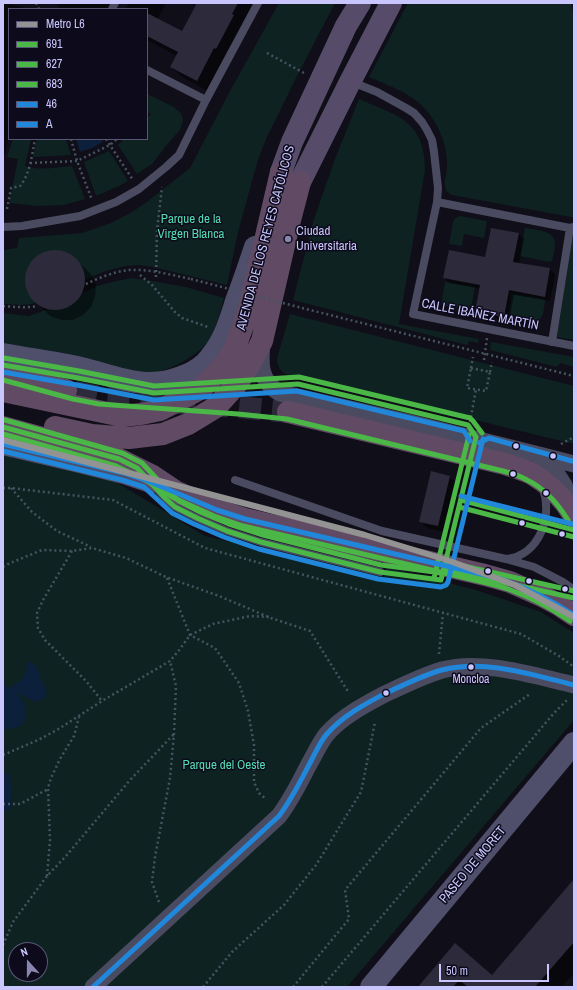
<!DOCTYPE html>
<meta charset="utf-8">
<style>
body{margin:0}
#map{position:relative;width:577px;height:990px;overflow:hidden;background:#100e18;font-family:"Archivo Narrow",sans-serif}
canvas{display:block}
.frame{position:absolute;inset:0;border:4px solid #c9c6fe;pointer-events:none}
.legend{position:absolute;left:8px;top:8px;width:140px;height:132px;box-sizing:border-box;background:#0d0b1b;border:1px solid #585676;margin:0;padding:5px 7px;list-style:none;font-size:12px;color:#c9c6fe}
.legend li{display:flex;align-items:center;gap:8px;height:20px}
.legend b{width:20px;border:1px solid #585676}
.north{position:absolute;left:8px;top:942px;width:40px;height:40px;box-sizing:border-box;background:#0d0b1b;border:1px solid #585676;border-radius:50%;rotate:339deg;font-size:11px;font-weight:700;line-height:16px;text-align:center;color:#c9c6fe}
.north::after{content:'';display:block;margin:auto;width:14px;height:18px;background:#8886ae;clip-path:polygon(50% 0,100% 100%,50% 72%,0 100%)}
.scale{position:absolute;left:439px;top:964px;width:110px;height:18px;box-sizing:border-box;border:2px solid #c9c6fe;border-top:0;padding-left:5px;font-size:12px;line-height:14px;white-space:nowrap;color:#c9c6fe;-webkit-text-stroke:3px #0d0b1b;paint-order:stroke}
</style>
<div id="map">
<canvas width="577" height="990"></canvas>
<div class="frame"></div>
<ul class="legend">
<li><b style="height:5px;background:#939393"></b>Metro L6</li>
<li><b style="height:5px;background:#4ab747"></b>691</li>
<li><b style="height:5px;background:#4ab747"></b>627</li>
<li><b style="height:5px;background:#4ab747"></b>683</li>
<li><b style="height:5px;background:#2087da"></b>46</li>
<li><b style="height:5px;background:#2087da"></b>A</li>
</ul>
<div class="north">N</div>
<div class="scale">50 m</div>
</div>
<script>
const ctx = document.querySelector('canvas').getContext('2d');
ctx.lineJoin = 'round';
function fillPath(path, color) {
  ctx.fillStyle = color;
  ctx.fill(path, 'evenodd');
}
function strokePath(path, color, width, dash) {
  ctx.strokeStyle = color;
  ctx.lineWidth = width;
  ctx.lineCap = dash ? 'butt' : 'round';
  ctx.setLineDash(dash || []);
  ctx.stroke(path);
}
function write(font, color, halo, rows, align = 'center') {
  ctx.font = font + ' "Archivo Narrow",sans-serif';
  ctx.lineWidth = 3;
  ctx.setLineDash([]);
  ctx.textBaseline = 'middle';
  ctx.strokeStyle = halo;
  ctx.fillStyle = color;
  for (const [text, x, y, turn = 0] of rows) {
    ctx.save();
    ctx.translate(x, y);
    ctx.rotate((+turn || 0) * Math.PI / 180);
    ctx.textAlign = isNaN(turn) ? turn : align;
    if (halo) ctx.strokeText(text, 0, 0);
    ctx.fillText(text, 0, 0);
    ctx.restore();
  }
}
const green = new Path2D(`
 M279,3H335L295,80L266,139L258,160L238,232L227,285L153,267L140,265L125,266L106,271L91,277L32,304L22,305L3,304V250L17,248L19,238L82,233L111,223L132,212L148,201L190,168L230,91Z
 M408,3H571L574,18V217H571L452,195C448,193 446,191 445,186C444,180 447,174 447,168C448,147 440,127 427,111C412,93 389,86 369,77Z
 M147,94L172,106L181,113L183,120L180,130L166,146L152,164L137,174L118,145L124,139H147V118L151,114L147,112Z
 M359,99C398,116 425,121 425,170L399,324L479,339L478,343L469,341L467,345L293,300L313,222L335,159Z
 M13,139H31L25,166C39,171 57,167 72,166L85,199L64,205L37,206L9,203L18,159L7,157Z
 M37,139H66L71,155L33,157Z
 M109,151L128,181L119,186L96,196L84,162Z
 M460,216L487,221L484,238L464,234L462,246L449,244L453,222L455,218Z
 M525,228C536,230 556,230 555,245C555,250 553,256 552,261H550V262L520,256Z
 M574,236V340L557,337L572,240Z
 M132,278L152,281L186,287L224,298C220,311 217,328 210,339C201,352 181,364 167,369C159,372 150,372 142,374L3,344V313L29,316L43,311L97,286L116,281Z
 M445,282L475,287L471,309L470,310L441,305Z
 M512,294L544,299L545,301C544,309 544,318 536,322L509,317L508,316Z
 M290,314L574,386V444L285,374C279,369 277,365 277,358Z
 M491,342L574,357V367L560,363L557,367L490,350Z
 M3,449L98,471L205,536L384,577L387,567L476,590L541,612L574,633V720L347,987H3ZM16,950H40V974H16Z`);
const water = new Path2D(`
 M76,139H101L103,142L92,148L80,152Z
 M27,662H31L33,665H37L40,678L47,690L45,697L40,701H34L31,700L19,693L18,694C19,697 22,699 23,702C25,705 25,709 25,712C27,727 15,729 3,729V685L10,688L20,681L27,671L26,667Z`);
const shadow = new Path2D(`
 M3,3L26,8L27,9H9V136L3,162Z
 M59,3H115L112,9H61L58,6Z
 M129,3H166L157,20L182,33L198,3H253L208,91L182,77L171,67L177,56L147,40V9H126Z
 M518,233L524,239L519,264L550,269L555,275L550,301L514,295L509,321L482,316L476,311L481,289L450,283L444,278L486,258Z
 M50,251H61L71,255L91,274L96,285L95,296L91,307L83,315L73,320H62L50,316L32,298L27,288L26,277L29,266L36,258L40,255Z
 M449,477L456,483L444,532L427,528L420,521Z
 M574,880V973L562,987H419L455,945L492,976Z`);
const canal = new Path2D(`
 M3,780L4,803L3,804`);
const building = new Path2D(`
 M197,3H238L232,14L234,15L216,49L214,48L197,81L170,67L178,52L147,36V13L182,31Z
 M491,228L519,233L513,262L550,268L545,297L509,290L504,317L475,312L480,285L443,278L449,250L485,257Z
 M25 280a30 30 0 1 1 60 0a30 30 0 1 1-60 0Z
 M431,471L450,476L438,526L419,522Z
 M574,879V942L535,987H468L459,980L453,987H418L455,943L492,975Z`);
const highwayTunnel = new Path2D(`
 M75,392L100,397L123,399L239,407L288,412`);
const path = new Path2D(`
 M36,3L39,9
 M267,53L304,73
 M71,139L77,161L92,200
 M106,139L133,180
 M30,163L77,161L110,145L117,139
 M7,209L11,188L20,186C30,174 32,155 35,139
 M140,275L152,285L175,312L182,318L208,327
 M156,277L157,230L162,187
 M86,284C99,278 115,271 130,270C151,269 171,275 191,279
 M3,306C15,307 26,308 38,306
 M302,308L574,376
 M484,360L487,338
 M471,368L490,372L486,391L467,388Z
 M471,368L473,357
 M490,372L492,362
 M470,422L476,389
 M561,444L574,437
 M3,488H11L113,500L205,548L521,634L559,656L574,667
 M11,488L32,512L57,531L91,547
 M72,551L43,600L37,613L38,628L45,640L86,681L102,701
 M3,567L8,564L42,550L72,551L92,548L126,558L166,577L219,596L271,618L310,631L349,693
 M167,578L190,635L215,648L239,683L248,711L254,745V782L259,793L266,799
 M439,654L443,613
 M3,755L38,740L57,730L102,701L170,661L180,649L190,635L213,624L250,616L269,617
 M3,804H20L48,789
 M47,876L50,840L48,788L51,778L60,759L74,736L79,717
 M159,902L152,882L155,857L170,778L174,734L176,686L170,661
 M3,945L13,922L47,876L66,856L130,780L174,734
 M203,987L232,952L284,905L316,865L361,792L375,722
 M293,987L349,919L345,890L481,728L530,694
 M322,987L554,713L568,699`);
const lane = new Path2D(`
 M112,9L115,3
 M147,70L206,100
 M352,82L377,92L406,108L414,113L422,122L427,130L432,140L434,152L438,188L437,202
 M3,227L22,226L80,216L116,202L139,189L166,167L179,155L206,100L258,3
 M574,227L570,228L437,202L413,314L574,346
 M552,342L570,228
 M235,480L382,531L506,559L534,567L563,582L574,590
 M157,489L166,499L175,507L197,518L227,531L261,542L380,572
 M507,559C539,555 553,517 543,489`);
const street = new Path2D(`
 M262,343C260,364 259,381 280,393L411,423L535,454L555,471L564,485L567,495L568,506
 M539,455L574,464
 M93,987L279,816C291,800 299,784 308,766C314,756 319,744 326,735C340,718 364,705 383,695C402,686 422,676 442,670C483,659 534,676 574,685`);
const secondary = new Path2D(`
 M3,354C29,359 55,362 81,368C118,377 146,392 184,376C194,372 205,365 211,356C224,341 230,320 236,301C243,283 249,265 255,247
 M3,444L80,462L124,473L151,482
 M371,987L574,743`);
const primary = new Path2D(`
 M281,172L292,142L346,26L360,3
 M300,182L350,82L391,3`);
const highway = new Path2D(`
 M3,373L66,390
 M3,391L122,416L141,414L160,410L202,388L220,370L234,350L249,309L281,172
 M288,412L505,464C514,467 524,470 532,474C549,484 564,499 574,516
 M3,427L119,459L151,475L175,491L217,510L245,519L485,575L510,582L544,597L559,605L574,615
 M55,427L92,435L129,438L163,434L188,424L216,407L236,385L249,366L262,341L289,224L300,182`);
const pathBridge = new Path2D(`
 M191,279L302,308`);
const bus1 = new Path2D(`
 M3,365L78,378L154,393L298,384L468,425L476,437
 M3,427L119,459L137,468L166,499L175,507L197,518L227,531L261,542L380,572L441,580
 M459,507L574,537
 M444,569L574,598
 M441,580L476,437`);
const bus2 = new Path2D(`
 M3,380L73,399L99,404L238,414L287,419L503,471C511,473 520,476 527,480C544,488 558,504 568,520
 M3,434L116,466L147,481L172,497L214,516L243,526L483,582C491,584 500,586 508,589C530,597 551,608 570,621`);
const bus3 = new Path2D(`
 M4,358L79,371L154,386L299,377L470,418L473,421L482,433
 M5,420L122,453L142,463L171,494L179,501L200,512L229,524L263,535L381,565L442,573
 M461,500L574,530
 M446,562L574,591
 M434,578L469,435`);
const bus4 = new Path2D(`
 M3,372L77,385L154,400L297,391L464,431L470,441
 M479,443L489,438L572,461
 M3,451L122,480L144,487L172,513L194,524L224,537L259,549L378,579L441,587L446,585L448,582L483,439
 M461,496L572,524`);
const bus5 = new Path2D(`
 M3,444L124,473L148,481L217,510L245,519L485,575C493,577 501,579 509,582C532,590 554,602 574,615
 M93,987L279,816C292,799 301,780 311,761C316,752 320,742 326,735C342,716 365,704 386,693C404,685 423,675 442,670C486,659 532,675 574,685`);
const metro1 = new Path2D(`
 M3,440L365,535L447,560L515,585L574,617`);
const markers = [
 [288,239,4,"#8886ae"],
 [516,446,3.5,"#c9c6fe"],
 [553,456,3.5,"#c9c6fe"],
 [513,474,3.5,"#c9c6fe"],
 [546,493,3.5,"#c9c6fe"],
 [522,523,3.5,"#c9c6fe"],
 [562,534,3.5,"#c9c6fe"],
 [488,571,3.5,"#c9c6fe"],
 [529,581,3.5,"#c9c6fe"],
 [565,589,3.5,"#c9c6fe"],
 [471,667,3.5,"#c9c6fe"],
 [386,693,3.5,"#c9c6fe"]
];
const busNames = [
 ["Moncloa",471,680]
];
const parkNames = [
 ["Parque de la",191,220],
 ["Virgen Blanca",191,235],
 ["Parque del Oeste",224,766]
];
const poiNames = [
 ["Ciudad",296,232],
 ["Universitaria",296,247]
];
const streetNames = [
 ["AVENIDA DE LOS REYES CATÓLICOS",266,238,-75],
 ["CALLE IBÁÑEZ MARTÍN",480,315,11],
 ["PASEO DE MORET",473,865,-50]
];
fillPath(green, '#0e2222');
fillPath(water, '#0c203b');
fillPath(shadow, '#0007');
strokePath(canal, '#0c203b', 15);
fillPath(building, '#2d2b3b');
strokePath(highwayTunnel, '#2c2a3a', 22, [22, 11]);
strokePath(path, '#45545f', 2.5, [2, 3]);
strokePath(lane, '#4a4a60', 8);
strokePath(street, '#4a4a60', 17);
strokePath(secondary, '#4f4f6c', 22);
strokePath(primary, '#564c6a', 22);
strokePath(highway, '#614b64', 22);
strokePath(pathBridge, '#45545f', 2.5, [2, 3]);
strokePath(bus1, '#4ab747', 5);
strokePath(bus2, '#4ab747', 5);
strokePath(bus3, '#4ab747', 5);
strokePath(bus4, '#2087da', 5);
strokePath(bus5, '#2087da', 5);
strokePath(metro1, '#939393', 6);
for (const [x, y, r, color] of markers) {
  const dot = new Path2D();
  dot.arc(x, y, r, 0, 2 * Math.PI);
  ctx.fillStyle = color;
  ctx.fill(dot);
  strokePath(dot, '#0d0b1b', 1.5);
}
write('12px', '#c9c6fe', '#0d0b1b', busNames);
write('13px', '#54dbb2', '#0d0b1b', parkNames);
write('13px', '#c9c6fe', '#0d0b1b', poiNames, 'left');
write('13px', '#c9c6fe', '#0d0b1b', streetNames);
</script>
